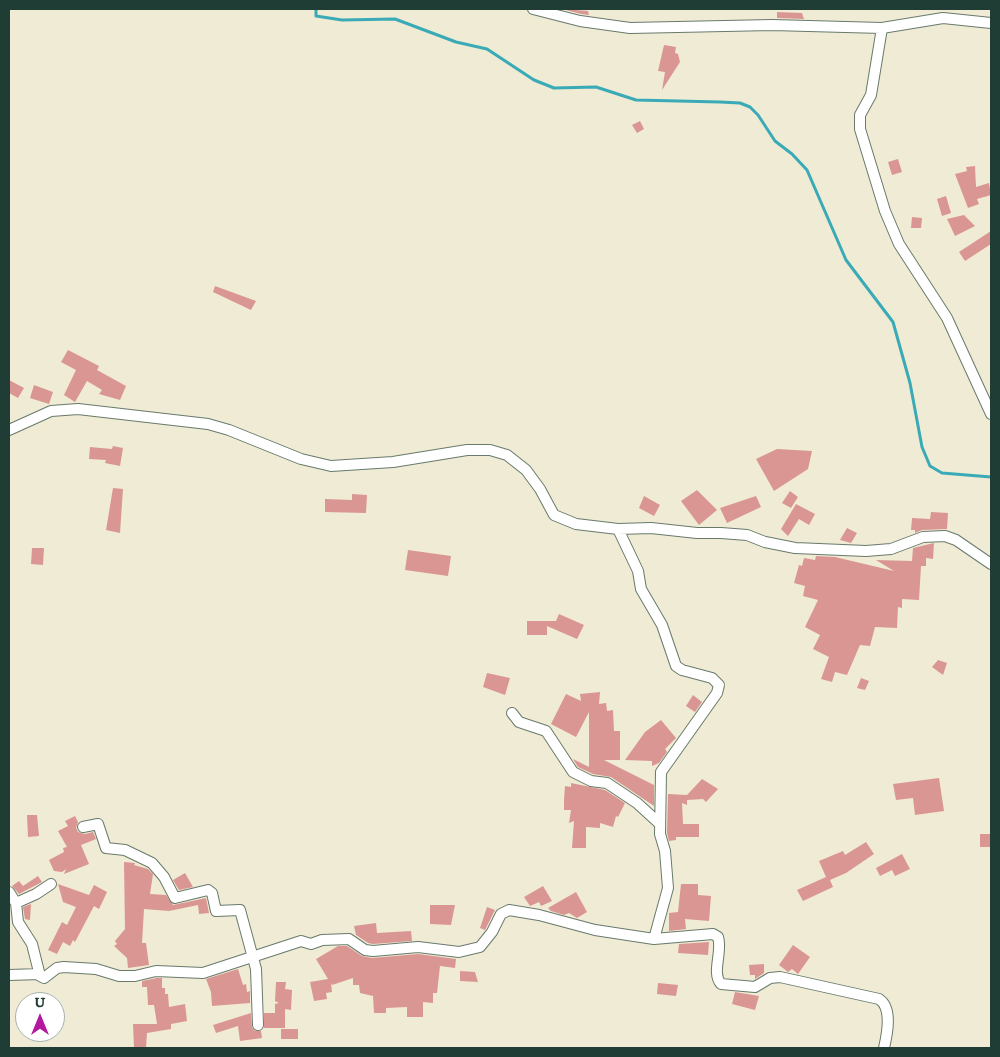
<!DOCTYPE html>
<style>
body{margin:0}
#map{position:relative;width:1000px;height:1057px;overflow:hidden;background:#f0ebd4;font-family:"IM FELL DW Pica",serif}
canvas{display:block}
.frame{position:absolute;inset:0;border:10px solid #1f3d34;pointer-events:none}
.north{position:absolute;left:15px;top:992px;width:50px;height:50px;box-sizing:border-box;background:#fff;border:1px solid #a5b1ae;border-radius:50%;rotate:0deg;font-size:14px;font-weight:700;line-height:20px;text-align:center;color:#1f3d34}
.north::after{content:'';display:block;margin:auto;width:18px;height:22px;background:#b5179e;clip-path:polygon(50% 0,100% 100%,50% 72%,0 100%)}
</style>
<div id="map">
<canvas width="1000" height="1057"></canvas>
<div class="frame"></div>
<div class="north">U</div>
</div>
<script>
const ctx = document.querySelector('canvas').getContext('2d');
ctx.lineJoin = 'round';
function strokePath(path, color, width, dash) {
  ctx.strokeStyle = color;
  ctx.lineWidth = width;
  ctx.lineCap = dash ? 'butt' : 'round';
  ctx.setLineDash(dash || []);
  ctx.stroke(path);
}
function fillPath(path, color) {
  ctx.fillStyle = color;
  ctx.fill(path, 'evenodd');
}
const stream = new Path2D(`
 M316,9V16L342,20L395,19L456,42L487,49L534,80L554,88L596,87L636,100L720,102L740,103L750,107L758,115L775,141L792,154L807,170L846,260L893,322L910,383L922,447L930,466L942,473L991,477`);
const building = new Path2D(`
 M562,9L588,11L589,15L581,14Z
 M777,12L802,13L804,19L777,18Z
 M664,45L676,47L675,53L678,54L680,62L662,90L665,72L658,71Z
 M640,121L644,129L637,133L632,125Z
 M898,159L902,172L892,175L888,162Z
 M975,166L976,187L989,183L991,195L977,199L979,204L968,208L955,174L967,171L966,167Z
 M946,196L951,213L942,216L937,199Z
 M964,215L975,226L955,236L947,219Z
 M912,217L922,218L921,228H911Z
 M991,231V244L965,261L959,252Z
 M215,286L256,301L251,310L213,292Z
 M68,350L99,366L97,370L126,386L120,400L99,394L102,390L87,381L75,402L64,395L76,370L61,362Z
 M9,380L24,388L18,398L9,393Z
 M34,385L53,392L49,404L30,398Z
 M113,446L123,448L120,466L105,463L106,460L89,459L90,447L112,449Z
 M777,449L812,451L808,469L774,491L756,459Z
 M113,488L123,489L120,533L106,530Z
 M697,490L717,510L699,525L681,501Z
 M790,491L798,497L791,508L782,503Z
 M352,494L367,495L366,513L325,512V499L352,500Z
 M644,496L660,505L654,516L639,508Z
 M756,496L761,507L727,523L720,508Z
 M796,504L815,514L809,525L799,519L788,536L781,529Z
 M931,512L948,513L947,529L922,530L915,533V530H911L912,518L930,519Z
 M847,528L857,533L851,543L840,540Z
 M934,543L933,559L926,558V566H921L919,600L902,599V608L898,607L897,628L875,627L870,646L860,645L847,675L835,672L832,682L821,679L829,657L813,649L820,635L805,627L818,600L803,596L805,586L794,583L799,565L802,566L804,558L815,560L816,556L835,557L894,571L876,560L912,561L913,548Z
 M32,548H44L43,565L31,564Z
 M408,550L451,556L448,576L405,570Z
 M559,614L584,625L577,639L547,626V635H527V621H556Z
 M938,660L947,663L943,675L932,667Z
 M487,673L510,678L505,695L483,687Z
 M861,678L869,681L865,690L857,688Z
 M600,692L599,704L606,703L607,711L613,710L614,731H620V760H604L654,785V806L611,777L593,774L578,767L573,759L589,767V712L576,737L551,724L566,694L581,701L580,694Z
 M693,695L702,702L695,712L686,706Z
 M661,720L676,738L665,749L667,752L659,763L652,766V761L625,760L645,732Z
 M939,778L944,811L915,815L913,798L896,800L893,784Z
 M702,779L718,789L706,802L703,799L687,800V805L682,803L683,824H699V837H676V840L669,841L667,833L668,794L687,795Z
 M571,783L605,790L625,803L618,817L616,816L613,827L600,823V828L586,827V848H572L574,821L569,823L571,810H564V800L565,786L571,787Z
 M27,815H37L39,836L28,837Z
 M75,816L78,822L76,828L78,832L85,834L93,832L96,839L81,845L89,864L64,874L66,869L62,872L54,871L49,860L64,852L63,848L67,847L58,831L68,826L65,821Z
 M980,834H991V847H980Z
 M866,842L874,854L846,873L830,880L833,887L803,901L797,890L826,877L819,861L843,851L845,855Z
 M902,854L910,869L895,876L892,870L880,876L876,868Z
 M124,862L135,863L134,865L148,869L153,874L150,894L166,895L173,905L206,898L209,913L199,914L198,905L169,911L144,909L142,943H146L149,965L128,968L127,958L114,946L117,944L115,941L125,929Z
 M185,873L193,887L179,890L173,880Z
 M38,876L42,882L19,894L12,886L19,881L23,886Z
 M58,884L89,895L94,885L107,892L99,909L94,906L75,942L73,940L70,946L63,942L57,954L48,950L62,922L67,925L76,907L63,902Z
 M681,884H698V895L711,896L709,921L685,919L686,929L669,931V913L678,912Z
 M543,886L552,901L541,906L539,902L530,906L524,897Z
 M576,892L587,912L577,918L569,913L564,915L551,911L548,908Z
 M31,904L30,920L25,919L23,907Z
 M430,905H455L451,925L430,924Z
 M487,907L495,910L485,930L480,928Z
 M376,923L377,933L411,931L412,941L373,944L368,943L356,935L354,926Z
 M709,942L708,955L678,953L679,944Z
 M793,945L810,957L798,974L792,969L788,972L779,965Z
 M338,946H347L362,956L372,958L418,954L456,959L455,968L440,966L437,993H433V1003L423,1002V1017H407V1007L386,1008V1013H374L373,996L360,993L359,985H353V978L332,985L331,983L332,992L326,993L327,999L314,1001L310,982L328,979L316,959Z
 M764,964V973L755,979V975H750L749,965Z
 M238,969L243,985L246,984L247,992L250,991V1003L212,1006L211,992L206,979Z
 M460,971L475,972L478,982L460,981Z
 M157,978H162V988H165V994H168L169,1007L185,1004L187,1021L171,1024V1029L147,1033L146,1048H134L133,1024H157L154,1005H148L147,987H142V981Z
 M276,982H286L285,989L292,990L291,1010L285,1009V1028H264V1013H275V1004L279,1003L275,1001Z
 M658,983L678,985L676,996L657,994Z
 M735,992L759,996L755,1010L732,1004Z
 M251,1013L252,1028L255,1031H261L262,1038L240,1041L238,1026L216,1033L213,1025Z
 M281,1029H298V1039H281Z`);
const minor = new Path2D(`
 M533,9L580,21L630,28L772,25L882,28L943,18L991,23
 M882,28L871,95L860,115V129L885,211L899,244L947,318L991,414
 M9,430L51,411L78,409L208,424L229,430L301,459L331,466L393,462L467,450H490L507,455L526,470L540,489L554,515L576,524L618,529L651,528L697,533H721L747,535L765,542L795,548L866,551L891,549L923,537L945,536L956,540L991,564
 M618,529L638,571L641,589L662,625L676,666L682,670L712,678L719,685L717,693L661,772L660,834L665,851L668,888L654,939
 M512,713L519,722L546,731L573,772L591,781L607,783L637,803L660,824
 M83,827L98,824L106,848L125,850L152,863L164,877L175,898L208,890L212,893L216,911L240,910L256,969L258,1025
 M9,892L16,903L18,922L32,944L40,976L44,978L57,968L64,967L96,969L119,976H135L156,971L203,973L301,941L311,944L322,940L349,939L365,950L373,951L418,947L459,952L480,947L492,932L501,914L509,910L539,915L595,930L654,939L713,934L718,937C723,951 711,973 721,984L755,987L770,978L780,977L879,999C893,1008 887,1035 884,1048
 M16,903L36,894L51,884
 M9,975L40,974`);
strokePath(stream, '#3aaab7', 3);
fillPath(building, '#da9693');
strokePath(minor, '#687a6c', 12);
strokePath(minor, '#fff', 10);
</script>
